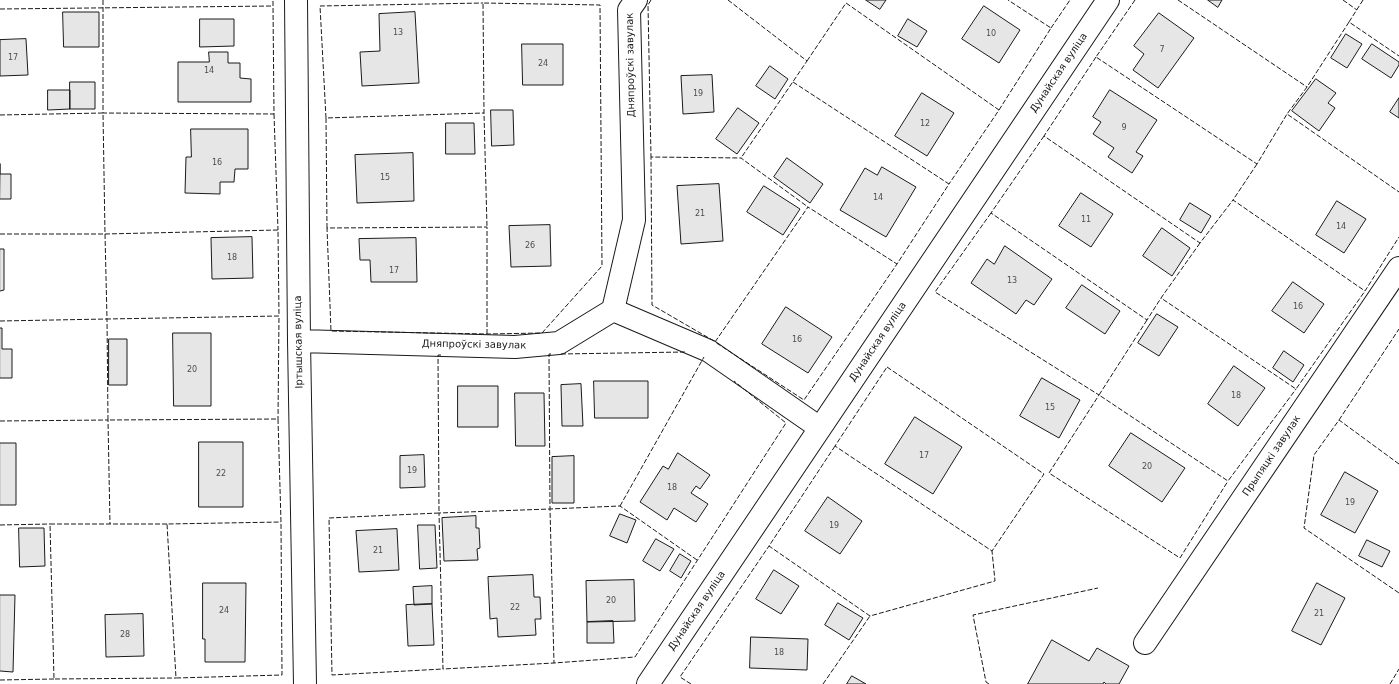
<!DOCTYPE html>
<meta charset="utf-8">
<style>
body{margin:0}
canvas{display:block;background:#fff}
</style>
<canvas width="1399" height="684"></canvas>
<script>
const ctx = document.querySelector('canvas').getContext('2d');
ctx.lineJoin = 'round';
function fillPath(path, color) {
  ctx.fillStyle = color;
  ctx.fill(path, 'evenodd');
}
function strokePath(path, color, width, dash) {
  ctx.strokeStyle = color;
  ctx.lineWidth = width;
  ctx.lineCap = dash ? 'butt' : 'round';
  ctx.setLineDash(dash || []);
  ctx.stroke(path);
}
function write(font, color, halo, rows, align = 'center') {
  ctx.font = font + ' "DejaVu Sans",sans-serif';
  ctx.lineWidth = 3;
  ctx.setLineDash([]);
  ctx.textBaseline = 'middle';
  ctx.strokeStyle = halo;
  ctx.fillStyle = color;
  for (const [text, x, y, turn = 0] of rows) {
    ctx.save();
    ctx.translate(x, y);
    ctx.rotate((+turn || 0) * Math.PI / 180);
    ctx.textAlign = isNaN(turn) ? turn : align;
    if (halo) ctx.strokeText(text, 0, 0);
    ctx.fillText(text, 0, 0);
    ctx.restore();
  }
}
const building = new Path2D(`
 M866,0H886L880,9Z
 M1208,0H1222L1218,7Z
 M984,6L1020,30L999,63L962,39Z
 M63,12H99V47H64Z
 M415,12L419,83L362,86L360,52L380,51L379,14Z
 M1159,13L1194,38L1158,88L1133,70L1144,54L1134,46Z
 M200,19H234V46L200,47Z
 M908,19L927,31L917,47L898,36Z
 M1346,34L1362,44L1347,68L1331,58Z
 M26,39L28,75L0,76V40Z
 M522,44H563V85H523Z
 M1372,44L1399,62V65L1391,78L1362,59Z
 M209,52H228V63H240V78L251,79V102H178V62H209Z
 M770,66L788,79L775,99L756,86Z
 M712,75L714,112L683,114L681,76Z
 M1316,79L1336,93L1328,103L1335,108L1319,131L1292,111Z
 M70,82H95V109H70Z
 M48,90H70V109L48,110Z
 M1110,90L1157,120L1136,152L1143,156L1132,173L1108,157L1114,148L1093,134L1101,122L1093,117Z
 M922,93L954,113L927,156L895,136Z
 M1399,98V118L1390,112Z
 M738,108L759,123L737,154L716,139Z
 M491,110H513L514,145L492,146Z
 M446,123H474L475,154H446Z
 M191,129H248V169H235L234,182H220V194L185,193L186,157H191Z
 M413,153L414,201L357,203L355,155Z
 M787,158L823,184L810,203L774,177Z
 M0,164V174H11V199H0Z
 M882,167L916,187L886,237L840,210L865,168L877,175Z
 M719,184L723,241L681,244L677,186Z
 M764,186L800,209L783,235L747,212Z
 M1081,193L1113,214L1091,247L1059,226Z
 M1337,201L1366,219L1344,253L1316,235Z
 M1190,203L1211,216L1201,233L1180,220Z
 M550,225L551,266L511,267L509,226Z
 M1162,228L1190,248L1172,276L1143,256Z
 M252,237L253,278L212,279L211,238Z
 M416,238L417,282H371L370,260H360L359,239Z
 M1005,246L1052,279L1034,305L1026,300L1016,314L971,283L987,259L994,264Z
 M0,249H4V290L0,291Z
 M1293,282L1324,304L1304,333L1272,311Z
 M1082,285L1120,311L1105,334L1066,308Z
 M786,307L832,337L808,373L762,344Z
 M1157,314L1178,327L1159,356L1138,343Z
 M0,328H2V349H12V378H0Z
 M173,333H211V406H174Z
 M109,339H127V385H109Z
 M1284,351L1304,365L1293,382L1273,368Z
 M1234,366L1265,388L1238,426L1208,404Z
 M1042,378L1080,400L1059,438L1020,416Z
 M594,381H648V418H595Z
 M581,384L583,426H562L561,385Z
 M458,386H498V427H458Z
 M515,393H544L545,446H516Z
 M915,417L962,447L933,494L885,464Z
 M1131,433L1185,468L1162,502L1109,466Z
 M199,442H243V507H199Z
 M0,443H16V505H0Z
 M678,453L710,475L700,489L696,486L691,493L708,504L696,522L674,508L667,520L640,502L663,466L668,469Z
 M424,455L425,487L400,488V456Z
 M574,456V503H552V457Z
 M1345,472L1378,491L1355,533L1321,515Z
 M828,497L862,521L840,554L805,531Z
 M620,514L636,520L627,543L610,536Z
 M476,516V528H479L480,548L477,549L478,560L444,561L442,518Z
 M418,525H435L437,568L420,569Z
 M19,528H44L45,566L20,567Z
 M397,529L399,570L359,572L356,531Z
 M656,539L674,549L660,571L643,561Z
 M1367,540L1390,551L1382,567L1359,556Z
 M680,554L691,561L681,578L670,571Z
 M774,570L799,586L781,614L756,599Z
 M533,575L534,597H540L541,619H535L536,635L498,637L497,618L490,619L488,577Z
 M634,580L635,621L587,622L586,581Z
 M203,583H246L245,662H205V639H203Z
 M1317,583L1345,598L1321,645L1292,631Z
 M432,586V604L414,605L413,587Z
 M0,595H15L13,672L0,671Z
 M838,603L863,618L849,640L825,625Z
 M432,604L434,645L408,646L406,605Z
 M143,614L144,656L106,657L105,615Z
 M613,621L614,643H587V622Z
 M751,637L808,639L807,670L750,668Z
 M1052,640L1089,661L1097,648L1129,666L1119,684H1106L1104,682L1103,684H1028Z
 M852,676L866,684H847Z`);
const minor = new Path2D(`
 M296,0L299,341L305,684
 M613,310L709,351L820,428
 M299,341L515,347L559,343L613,310L634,220L629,10L636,0
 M1145,643L1399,268
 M648,684L1108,0`);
const fence = new Path2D(`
 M103,0V113L274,114L273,6
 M651,0L648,5L651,157
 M728,0L807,61L741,158
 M1135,0L1096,57L1257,164L1287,114
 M1178,0L1307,87
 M1343,0L1357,10
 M1363,0L1349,22L1399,56
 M0,9L273,6V0
 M1349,22L1307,87L1287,114L1399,192
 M1051,28L1070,0
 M1096,57L1044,136L1200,243L1233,200
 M807,61L846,3L999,110L949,184
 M793,82L949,184L897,264L804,400L715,342L808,207L897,264
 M999,110L1051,28L1008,0
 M274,114L278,230
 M0,115L103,113L105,234L278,230L279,316
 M326,118L320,6L483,3
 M1044,136L991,213L1147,320L1161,298
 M1257,164L1233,200L1365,291L1399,237
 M991,213L935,292L1099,395L1049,473L1180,558L1228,481
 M327,228L326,118L484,113
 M0,234H105L107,319L279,316L278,419
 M1200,243L1161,298L1296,389L1365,291
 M1147,320L1099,395L1228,481L1296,389
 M0,321L107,319L108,420L278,419L281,522L282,675L176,678L167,524L281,522
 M487,334V227L327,228L331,331L487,334L542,333L602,266L600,5L483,3L484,113L487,227
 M714,341L652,305L651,157L741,158L808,207
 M551,354H549L550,509L439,513L443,669L554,663
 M561,354L685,352
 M441,355H438L439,513L329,518L332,675L443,669
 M887,367L1044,474L992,551L835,446Z
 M1339,420L1399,329
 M0,421L108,420L110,524
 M835,446L769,546L870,616L995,581L992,551
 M1399,464L1339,420L1314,455L1304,528L1399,593
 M620,506L704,357
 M167,524H50L54,679L176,678
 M0,525L50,524
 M697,560L620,506L550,509L554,663L635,657L786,423L734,381
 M0,680L54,679
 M691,684L680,677L769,546
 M823,684L870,616
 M989,684L986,682L973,615L1098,588
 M1390,684L1399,669`);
const numberNames = [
 ["13",398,33],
 ["10",991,34],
 ["7",1162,50],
 ["17",13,58],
 ["24",543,64],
 ["14",209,71],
 ["19",698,94],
 ["12",925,124],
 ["9",1124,128],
 ["16",217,163],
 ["15",385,178],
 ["14",878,198],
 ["21",700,214],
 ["11",1086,220],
 ["14",1341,227],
 ["26",530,246],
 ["18",232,258],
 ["17",394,271],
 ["13",1012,281],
 ["16",1298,307],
 ["16",797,340],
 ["20",192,370],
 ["18",1236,396],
 ["15",1050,408],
 ["17",924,456],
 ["20",1147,467],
 ["19",412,471],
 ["22",221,474],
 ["18",672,488],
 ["19",1350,503],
 ["19",834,526],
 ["21",378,551],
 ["20",611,601],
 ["22",515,608],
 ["24",224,611],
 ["21",1319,614],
 ["28",125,635],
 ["18",779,653]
];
const streetNames = [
 ["Дняпроўскі завулак",631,65,-91],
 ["Дунайская вуліца",1059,73,-56],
 ["Іртышская вуліца",299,342,-91],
 ["Дунайская вуліца",878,342,-56],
 ["Дняпроўскі завулак",474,345,1],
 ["Прыпяцкі завулак",1272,456,-56],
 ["Дунайская вуліца",697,611,-56]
];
fillPath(building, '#e6e6e6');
strokePath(building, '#1a1a1a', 1);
strokePath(minor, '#1a1a1a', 24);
strokePath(minor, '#fff', 22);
strokePath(fence, '#1a1a1a', 1, [5, 2]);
write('8px', '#4d4d4d', null, numberNames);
write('10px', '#1a1a1a', '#fff', streetNames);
</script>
